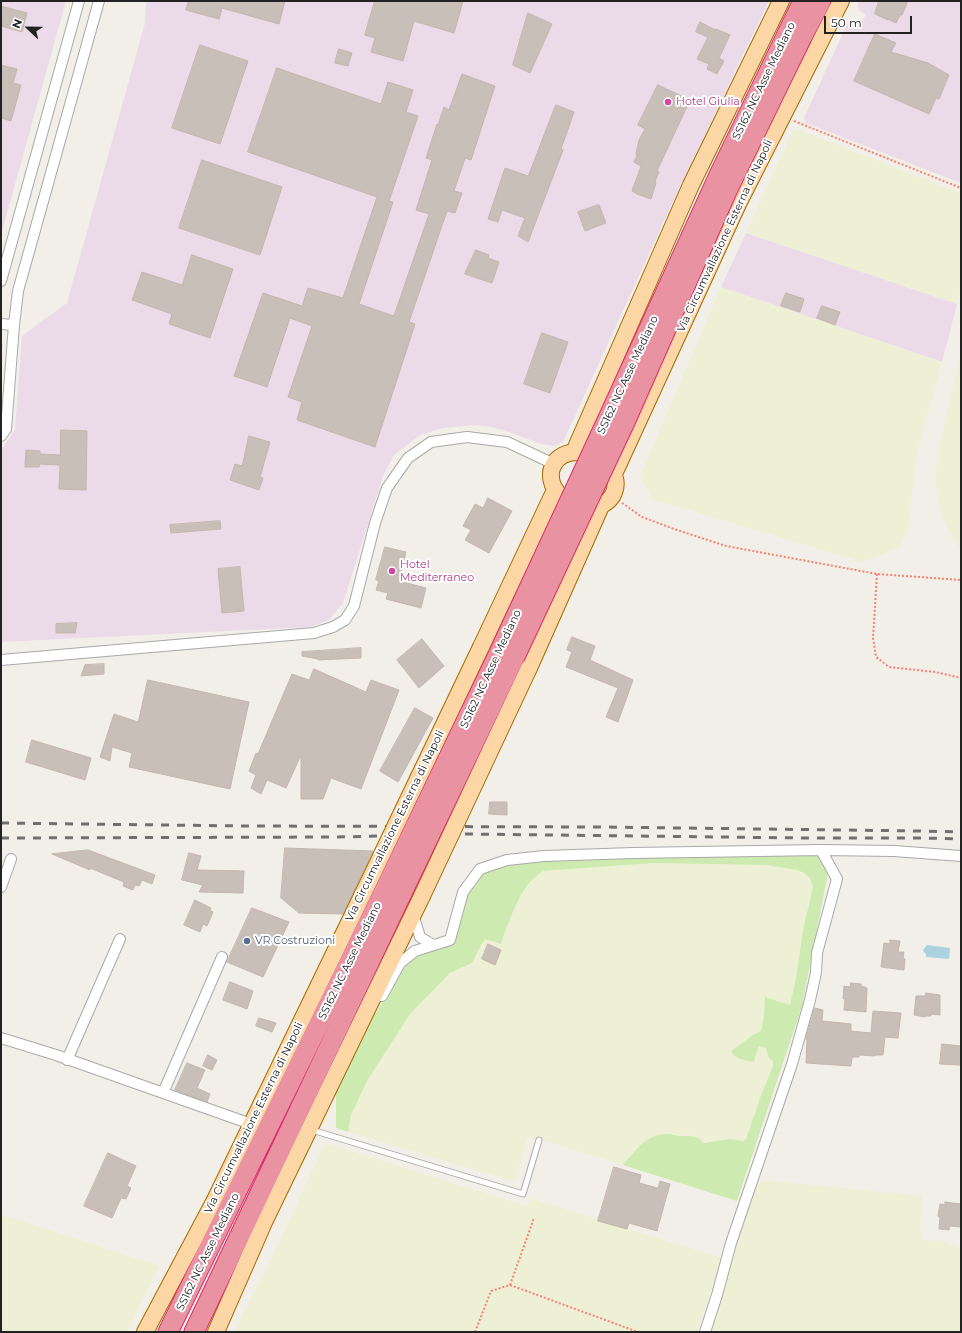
<!DOCTYPE html>
<style>
body{margin:0}
#map{position:relative;width:962px;height:1333px;overflow:hidden;background:#f2efe9;font-family:Montserrat,sans-serif}
canvas{display:block}
.frame{position:absolute;inset:0;border:2px solid #222;pointer-events:none}
.north{position:absolute;left:8px;top:8px;width:40px;height:40px;-webkit-text-stroke:3px #fff;paint-order:stroke;rotate:292deg;font-size:11px;font-weight:700;line-height:16px;text-align:center;color:#222}
.north::after{content:'';display:block;margin:auto;width:14px;height:18px;background:#222;clip-path:polygon(50% 0,100% 100%,50% 72%,0 100%)}
.scale{position:absolute;left:824px;top:16px;width:88px;height:18px;box-sizing:border-box;border:2px solid #222;border-top:0;padding-left:5px;font-size:12px;line-height:14px;white-space:nowrap;color:#222;-webkit-text-stroke:3px #fff;paint-order:stroke}
</style>
<div id="map">
<canvas width="962" height="1333"></canvas>
<div class="frame"></div>
<div class="north">N</div>
<div class="scale">50 m</div>
</div>
<script>
const ctx = document.querySelector('canvas').getContext('2d');
ctx.lineJoin = 'round';
function fillPath(path, color) {
  ctx.fillStyle = color;
  ctx.fill(path, 'evenodd');
}
function strokePath(path, color, width, dash) {
  ctx.strokeStyle = color;
  ctx.lineWidth = width;
  ctx.lineCap = dash ? 'butt' : 'round';
  ctx.setLineDash(dash || []);
  ctx.stroke(path);
}
function write(font, color, halo, rows, align = 'center') {
  ctx.font = font + ' Montserrat,sans-serif';
  ctx.lineWidth = 4;
  ctx.setLineDash([]);
  ctx.textBaseline = 'middle';
  ctx.strokeStyle = halo;
  ctx.fillStyle = color;
  for (const [text, x, y, turn = 0] of rows) {
    ctx.save();
    ctx.translate(x, y);
    ctx.rotate((+turn || 0) * Math.PI / 180);
    ctx.textAlign = isNaN(turn) ? turn : align;
    if (halo) ctx.strokeText(text, 0, 0);
    ctx.fillText(text, 0, 0);
    ctx.restore();
  }
}
const industrial = new Path2D(`
 M1,1H66L1,235Z
 M146,1H769L669,210L563,442L554,446L541,444L512,433L492,427L477,425L443,428L420,435L394,455L383,476L343,603L329,620L310,627L1,642V450L15,430L22,336L67,303L145,23Z
 M859,1H961V183L806,123L804,118L848,22L854,21L860,24L866,15L859,10L858,3Z
 M746,233L957,304L942,362L721,287Z`);
const farmland = new Path2D(`
 M794,128L961,193V289L957,304L746,233Z
 M721,287L942,362L917,453L908,528L900,548L862,562L652,499L640,476Z
 M961,352V551L942,517L935,482L937,457Z
 M652,863L767,865L797,870L804,873L810,878L813,886L803,930L796,978L790,1005L765,997L764,1017L761,1031L753,1035L731,1051L754,1062L755,1057L759,1046L763,1047L766,1048L768,1056L773,1062V1066L760,1098L746,1139L743,1141L730,1139L704,1143L698,1138L690,1135L682,1136L666,1134L637,1148L623,1165L528,1136L515,1182L348,1132L351,1115L367,1081L410,1014L450,973L472,963L481,945L485,939L501,944L509,921L523,893L531,879L543,871Z
 M325,1143L527,1206L530,1198L722,1258L697,1332H234L265,1272Z
 M765,1180L922,1196L920,1228L921,1236L923,1240L941,1241L961,1249V1332H710L725,1285L752,1191L755,1185Z
 M1,1214L159,1266L127,1332H1Z`);
const grass = new Path2D(`
 M816,854C824,858 826,865 828,873L802,1006L737,1201L623,1165C634,1152 647,1133 667,1134C672,1134 677,1136 682,1136C693,1136 696,1135 704,1143L730,1139L743,1141L746,1139L760,1098L773,1066V1062L768,1056L766,1048L759,1046L755,1057L754,1062C746,1060 735,1060 731,1051L753,1035L761,1031L764,1017L765,997L790,1005L796,978L803,930L813,887L810,878L804,873L797,870L767,865L652,863L543,871C540,873 536,876 533,879C520,890 506,928 501,944L485,939L481,945L472,963L450,973L410,1014L367,1081L351,1115L348,1132L336,1128V1086L364,1029L379,1008L399,968L422,952L441,949L451,945L456,939L464,900L476,878L489,871L505,865L584,856Z`);
const water = new Path2D(`
 M927,945L950,948L949,959L926,957V954L924,952L923,950Z`);
const building = new Path2D(`
 M189,1H285L279,24L222,8L219,19L186,10Z
 M375,1H463L454,33L414,21L403,61L371,52L375,38L365,35Z
 M879,1H908L902,15H900L896,23L888,19V20L875,14Z
 M1,6L27,13L22,32L1,26Z
 M528,13L552,24L530,73L513,65Z
 M700,22L715,30L716,29L730,35L719,58L724,61L717,74L707,69L709,64L697,59L708,37L696,32Z
 M875,34L896,43L891,52L928,63L949,75L939,99L936,98L929,114L854,81Z
 M200,45L248,61L220,144L172,128Z
 M339,49L352,53L348,66L335,63Z
 M1,65L17,69L13,83L21,85L11,121L1,118Z
 M277,68L381,104L388,82L413,90L406,112L418,116L389,201L393,202L359,304L394,316L429,214L416,210L432,160L426,158L437,124L438,125L444,107L449,110L462,74L495,86L471,160L465,158L454,191L462,193L455,213L447,211L409,322L415,324L375,447L297,420L302,402L288,397L312,326L290,318L267,387L234,376L263,293L302,306L308,288L343,298L377,197L248,152Z
 M658,85L690,100L657,171L659,172L655,181L656,183L651,199L637,194L632,191L641,166L634,162L637,156L636,154L639,140L645,129L638,125Z
 M556,105L574,112L561,149L563,150L528,242L518,236L525,218L502,210L498,222L488,219L505,168L528,176Z
 M202,160L282,187L260,255L179,228Z
 M599,205L606,223L585,231L578,212Z
 M476,250L489,255L488,258L499,262L492,283L465,274Z
 M192,255L233,269L210,338L169,324L172,314L132,300L142,272L182,285Z
 M786,293L804,299L800,312L781,306Z
 M822,306L840,312L835,325L817,318Z
 M542,333L568,342L550,393L524,384Z
 M61,430L87,431L86,490L59,489L60,465L40,464L39,467H25L26,450L40,451V454L60,455Z
 M249,436L270,442L260,477L263,478L259,490L230,480L235,464L242,466Z
 M488,498L512,511L489,553L465,540L471,530L463,526L475,504L483,508Z
 M220,521L221,529L171,533L170,525Z
 M385,547L406,552L399,581L426,588L421,608L386,599L388,593L376,590L379,581L376,580Z
 M240,567L244,611L222,613L218,569Z
 M77,623L75,633H56V624Z
 M572,637L595,646L590,660L633,680L618,722L606,717L618,688L566,667L572,652L567,650Z
 M422,639L444,666L419,688L397,660Z
 M361,648V658L318,660V659L302,656V652Z
 M104,664V674L81,676L85,665Z
 M314,669L366,692L371,680L399,690L361,789L331,778L323,799H301V755L286,788L267,780L261,794L251,788L256,775L249,771L256,753L258,754L292,674L309,680Z
 M148,680L249,702L230,789L129,767L132,753L112,747L110,761L100,757L114,714L138,722Z
 M415,708L433,718L398,782L380,771Z
 M32,740L91,758L85,780L26,762Z
 M490,802H507V815L489,814Z
 M285,848L373,851L343,914L299,913L281,898Z
 M88,850L155,875L152,884L142,880L139,886L135,885L133,890L123,886L124,882L90,868V870L52,854Z
 M189,853L201,856L197,870L244,871L243,893L199,892L203,885L182,880Z
 M195,900L211,908L210,910L213,912L207,926L203,924L200,932L184,925Z
 M252,908L289,922L263,977L227,962Z
 M890,940L900,941L898,952H904L903,958L905,959L904,970L881,967L884,943L890,944Z
 M488,944L501,950L495,965L482,959Z
 M230,982L253,991L247,1009L223,1000Z
 M851,983L861,984V986L867,988L866,1012L844,1010L845,999H843L844,986L850,987Z
 M926,993L940,995V1015L931,1014V1016H925V1017L914,1015L916,996H925Z
 M815,1008L823,1010L822,1021L851,1024V1031L871,1033L873,1011L901,1013L898,1038L885,1037L883,1055H875V1056L860,1055L859,1057H852L851,1066L806,1063L807,1040L806,1039Z
 M259,1018L276,1023L272,1032L256,1026Z
 M942,1044L961,1046V1065L940,1064Z
 M208,1055L217,1060L212,1070L203,1066Z
 M187,1063L205,1070L197,1088L210,1094L207,1102L175,1090Z
 M108,1153L136,1166L127,1186L131,1188L126,1199L121,1198L112,1218L84,1206Z
 M614,1167L641,1175L639,1183L658,1188L660,1181L670,1184L657,1231L629,1223L627,1229L598,1221Z
 M945,1202L961,1204V1227L950,1226L949,1230L939,1229L940,1217L938,1216L940,1204L945,1205Z`);
const path = new Path2D(`
 M794,121L961,188
 M622,503L642,517L674,529L726,546L877,574L961,580
 M877,574L873,638L876,657L889,667L935,672L961,678
 M510,1285L534,1218
 M475,1332L491,1291L510,1285L638,1332`);
const lane = new Path2D(`
 M312,1130L523,1194L539,1140`);
const street = new Path2D(`
 M1,281L79,1
 M1,324L14,325
 M1,436L6,429L14,325L18,291L99,1
 M1,660L314,633L333,627L345,620L354,606L375,523L387,488L408,458L431,442L467,437L507,442L554,464
 M1,887L11,859
 M413,914L420,937L433,945
 M382,996L400,963L415,951L450,940L463,892L480,869L507,860L544,856L633,853L821,850L894,851L961,856
 M1,1038L56,1055L251,1124
 M67,1060L120,939
 M163,1093L222,957
 M705,1332L717,1295L731,1243L792,1064L810,1000L816,973L817,953L837,879L821,850`);
const primary = new Path2D(`
 M574,452L691,185L781,1
 M614,474L738,204L841,1
 M560,496C542,476 552,451 580,452
 M592,508C614,504 622,486 610,467
 M481,647L555,490
 M529,668L601,506
 M145,1332L215,1200L374,871
 M216,1332L265,1220L422,896`);
const highway = new Path2D(`
 M789,30L803,1
 M802,37L821,1
 M168,1332L390,879
 M194,1332L405,887`);
const rail = new Path2D(`
 M1,823L245,826L599,827L921,831L961,832
 M1,838L337,837L466,834L806,838H924L961,839`);
const primaryBridge = new Path2D(`
 M374,871L481,647
 M422,896L529,668`);
const highwayBridge = new Path2D(`
 M390,879L498,655L610,414L719,175L789,30
 M405,887L513,661L626,420L728,189L802,37`);
const markers = [
 [668,102,4,"#d1479c"],
 [392,571,4,"#d1479c"],
 [247,941,4,"#5c6f8a"]
];
const streetNames = [
 ["SS162 NC Asse Mediano",764,81,-64],
 ["Via Circumvallazione Esterna di Napoli",725,236,-65],
 ["SS162 NC Asse Mediano",628,375,-65],
 ["SS162 NC Asse Mediano",491,669,-65],
 ["Via Circumvallazione Esterna di Napoli",395,826,-64],
 ["SS162 NC Asse Mediano",350,961,-64],
 ["Via Circumvallazione Esterna di Napoli",254,1118,-64],
 ["SS162 NC Asse Mediano",208,1252,-64]
];
const hotelNames = [
 ["Hotel Giulia",676,102],
 ["Hotel",400,565],
 ["Mediterraneo",400,578]
];
const serviceNames = [
 ["VR Costruzioni",255,941]
];
fillPath(industrial, '#ebdbe8');
fillPath(farmland, '#eef0d5');
fillPath(grass, '#cdebb0');
fillPath(water, '#aad3df');
fillPath(building, '#c7bfb8');
strokePath(building, '#c4b6ab', 1);
strokePath(lane, '#a9a9a9', 7);
strokePath(street, '#a9a9a9', 12);
strokePath(primary, '#a06b00', 18);
strokePath(highway, '#dc2a67', 21);
strokePath(path, '#fa8072', 2, [2, 2]);
strokePath(lane, '#fff', 5);
strokePath(street, '#fff', 10);
strokePath(primary, '#fcd6a4', 16);
strokePath(highway, '#e892a2', 19);
strokePath(rail, '#707070', 3, [8, 8]);
strokePath(primaryBridge, '#a06b00', 18, []);
strokePath(highwayBridge, '#dc2a67', 21, []);
strokePath(primaryBridge, '#fcd6a4', 16);
strokePath(highwayBridge, '#e892a2', 19);
for (const [x, y, r, color] of markers) {
  const dot = new Path2D();
  dot.arc(x, y, r, 0, 2 * Math.PI);
  ctx.fillStyle = color;
  ctx.fill(dot);
  strokePath(dot, '#fff', 1.5);
}
write('11px', '#222', '#fff', streetNames);
write('11px', '#b23c85', '#fff', hotelNames, 'left');
write('11px', '#4e5e75', '#fff', serviceNames, 'left');
</script>
